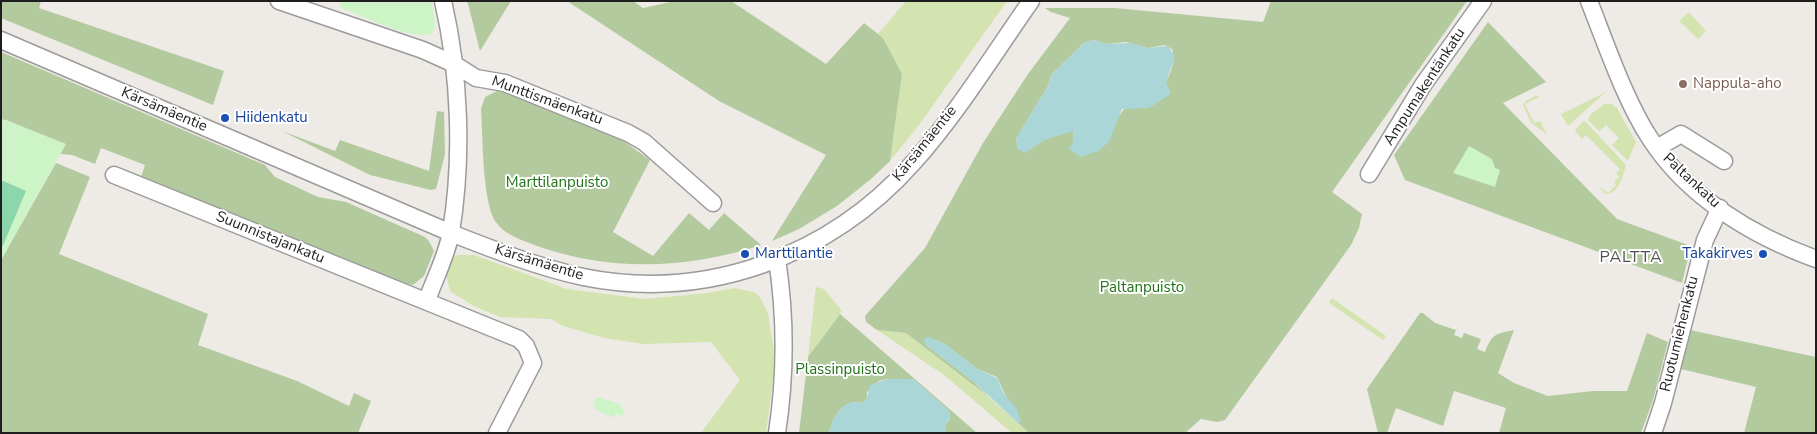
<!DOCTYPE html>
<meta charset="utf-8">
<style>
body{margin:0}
#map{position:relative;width:1817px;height:434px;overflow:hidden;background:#eeeae6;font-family:"Nunito Sans",sans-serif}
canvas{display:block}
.frame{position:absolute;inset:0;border:2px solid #1e1e1e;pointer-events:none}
</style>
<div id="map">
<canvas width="1817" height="434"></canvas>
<div class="frame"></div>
</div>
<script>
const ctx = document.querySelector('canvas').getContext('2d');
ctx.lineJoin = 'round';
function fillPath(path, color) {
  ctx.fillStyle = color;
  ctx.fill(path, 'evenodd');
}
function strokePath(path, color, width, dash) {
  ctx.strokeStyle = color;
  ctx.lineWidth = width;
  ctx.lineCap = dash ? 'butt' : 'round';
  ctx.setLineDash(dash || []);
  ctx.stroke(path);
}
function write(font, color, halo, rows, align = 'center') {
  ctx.font = font + ' "Nunito Sans",sans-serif';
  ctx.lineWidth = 4;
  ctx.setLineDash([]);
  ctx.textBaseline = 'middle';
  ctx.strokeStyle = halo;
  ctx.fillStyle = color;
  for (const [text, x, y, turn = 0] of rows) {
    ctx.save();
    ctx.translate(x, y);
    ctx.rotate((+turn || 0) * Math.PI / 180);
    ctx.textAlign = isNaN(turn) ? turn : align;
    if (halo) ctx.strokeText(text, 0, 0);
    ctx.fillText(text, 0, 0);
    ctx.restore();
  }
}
const grass = new Path2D(`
 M906,1H1007L919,125L890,161L902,74L883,38L878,34Z
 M1689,12L1706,31L1698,39L1679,21Z
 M1606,92L1568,126L1561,114Z
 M1537,95L1539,97L1525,104L1534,123L1540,121L1547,134L1531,123L1523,105L1526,101Z
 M1604,104H1612L1617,108L1636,142L1628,161L1612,145L1619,138L1606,125L1599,131L1588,120L1590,115Z
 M1583,121L1586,122L1626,165C1623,176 1619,194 1605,194L1598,186L1608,193L1616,185L1614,182L1619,177L1616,173L1620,169L1586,135L1582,139L1575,131L1576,129Z
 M457,255H474L567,289L645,299L708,293L734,288L754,292L760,297L768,313L774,350V373L766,433H701L740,380L711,342L644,344L604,338L563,326L551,319L500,317L474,306L451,292C446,279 443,263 457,255Z
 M816,287L824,289L842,311L808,357Z
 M1332,298L1386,336L1383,340L1329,303Z
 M877,330L906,333L989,397L1029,433H1012L944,375Z`);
const forest = new Path2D(`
 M1,1H41L39,8L224,71L213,105L1,18Z
 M467,1H511L480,51L468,4Z
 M567,1H633L643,8L675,1H731L826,64L864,23L883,38L902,74L890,161L871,179L837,206L799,229L772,241L826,155L719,101Z
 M1271,1H1467L1332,192L1362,214L1359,228L1351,245L1225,420L1217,422L1201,419L1185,433H1029L1018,423L997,377L977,369L945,344L927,337L926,345L974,382L989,397L906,333L877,330L866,322L865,316L925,248L983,143L1028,74L1070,18L1051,12L1045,8H1115L1263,22ZM1093,40L1108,44L1126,42L1148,48L1165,45L1172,49C1179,68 1159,93 1149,108H1125L1119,116L1074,142L1073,131C1054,134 1037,144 1018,149L1016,139L1048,86L1052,74L1084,43Z
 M1488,22L1546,82L1503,103L1617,219L1691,246L1682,283L1405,180L1394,155Z
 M1,52L265,165L275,177L318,197L346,202L425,237L429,241L434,251L424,276L413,285L399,282L141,177L145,165L101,148L95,164L72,155L60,154L65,144L6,120H1Z
 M497,91L504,92L622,140L650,160L613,232L653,256L689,213L709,230L724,213L761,245C688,269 610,272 537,246C522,240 504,235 495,221C482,199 483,137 481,109L485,97Z
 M437,111L444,112L445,154L436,189L431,190L370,175L282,131L335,151L340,140L429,171Z
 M56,163L90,177L59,254L208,314L198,345L297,381L349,406L354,393L371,401L358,433H1V260Z
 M1420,313H1423L1435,323L1456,330L1454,335L1462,338L1464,333L1481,339L1477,349L1485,352C1492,334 1495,334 1514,330L1498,373L1514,383L1548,396L1593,391H1627L1647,333L1668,342L1653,400L1641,433H1499L1506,408L1454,391L1443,426L1396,408L1387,433H1378L1367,389Z
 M840,314L977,433H945L946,424L950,419L949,411L913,379H888L879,381L867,392V398L863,403C859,403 855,401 851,403C838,406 832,422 829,433H799L808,357Z
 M1690,330L1816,357V433H1744L1756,387L1681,369Z`);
const park = new Path2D(`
 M343,1H432L435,26L432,33C417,43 358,14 339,7Z
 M2,119L66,144L1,260V120Z
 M1469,146L1492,159L1495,168L1500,170L1495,187L1453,173Z
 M597,397L620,404L625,413L621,416L615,413L614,418L596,410L593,404Z`);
const pitch = new Path2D(`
 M1,180L26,191L1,250Z`);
const water = new Path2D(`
 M1093,40L1108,44L1130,43L1148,48L1168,46L1175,56L1166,82L1171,94L1149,108L1122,109L1109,142L1098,151L1081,157L1069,149L1074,141L1073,131L1046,139L1025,153L1018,149L1016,139L1048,86L1052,74L1084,43Z
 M927,337L945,344L977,369L997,378L1004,394L1016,408L1021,422L1018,423L974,382L926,345L924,340Z
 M888,379H913L949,411L951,417L946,424L945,433H829C832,422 838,406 851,403C855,401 859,403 863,403L867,398L870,385Z`);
const minor = new Path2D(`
 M279,1L423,50L454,64L476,78L505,83L628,133L644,142L713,203
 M1589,1C1606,44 1626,103 1651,140C1689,198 1753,236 1816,259
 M1,40L451,233C494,250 538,267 583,277C707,302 830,256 913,163C957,114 993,55 1031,1
 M1657,148L1681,134L1724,161
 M1369,174L1423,85L1483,1
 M114,175L519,339L526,346L533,363L497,433
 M777,259C786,318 786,374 777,433
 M427,300C435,278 447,255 451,232C463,158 460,74 443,1
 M1653,433L1663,403L1705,240L1720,208`);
const markers = [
 [1683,84,5,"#8d6e63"],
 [225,118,5,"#1a4fb4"],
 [745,254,5,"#1a4fb4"],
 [1763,254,5,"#1a4fb4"]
];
const educationNames = [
 ["Nappula-aho",1693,84]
];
const streetNames = [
 ["Ampumakentänkatu",1425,87,-57],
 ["Munttismäenkatu",547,101,20],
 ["Kärsämäentie",164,110,23],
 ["Kärsämäentie",925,144,-51],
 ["Paltankatu",1691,181,43],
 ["Suunnistajankatu",270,238,22],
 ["Kärsämäentie",539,263,17],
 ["Ruotumiehenkatu",1680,334,-76]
];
const transitNames = [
 ["Hiidenkatu",235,118],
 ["Marttilantie",755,254],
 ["Takakirves",1753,254,"right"]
];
const parkNames = [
 ["Marttilanpuisto",557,183],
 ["Paltanpuisto",1142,288],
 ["Plassinpuisto",840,370]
];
const neighbourhoodNames = [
 ["PALTTA",1631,258]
];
fillPath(grass, '#d3e4b0');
fillPath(forest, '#b3ca9e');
fillPath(park, '#ccf4c7');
fillPath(pitch, '#8bd6ab');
fillPath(water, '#aad6d8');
strokePath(minor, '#9b9b9b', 19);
strokePath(minor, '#fff', 16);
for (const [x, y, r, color] of markers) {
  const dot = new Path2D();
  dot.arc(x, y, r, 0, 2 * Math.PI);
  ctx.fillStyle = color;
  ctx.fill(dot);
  strokePath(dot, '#fff', 2);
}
write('15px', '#785e54', '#fff', educationNames, 'left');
write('15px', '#1e1e1e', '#fff', streetNames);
write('15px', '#164399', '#fff', transitNames, 'left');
write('15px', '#207316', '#fff', parkNames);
ctx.letterSpacing = '1px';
write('16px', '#515151', '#fff', neighbourhoodNames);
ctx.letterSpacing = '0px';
</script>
